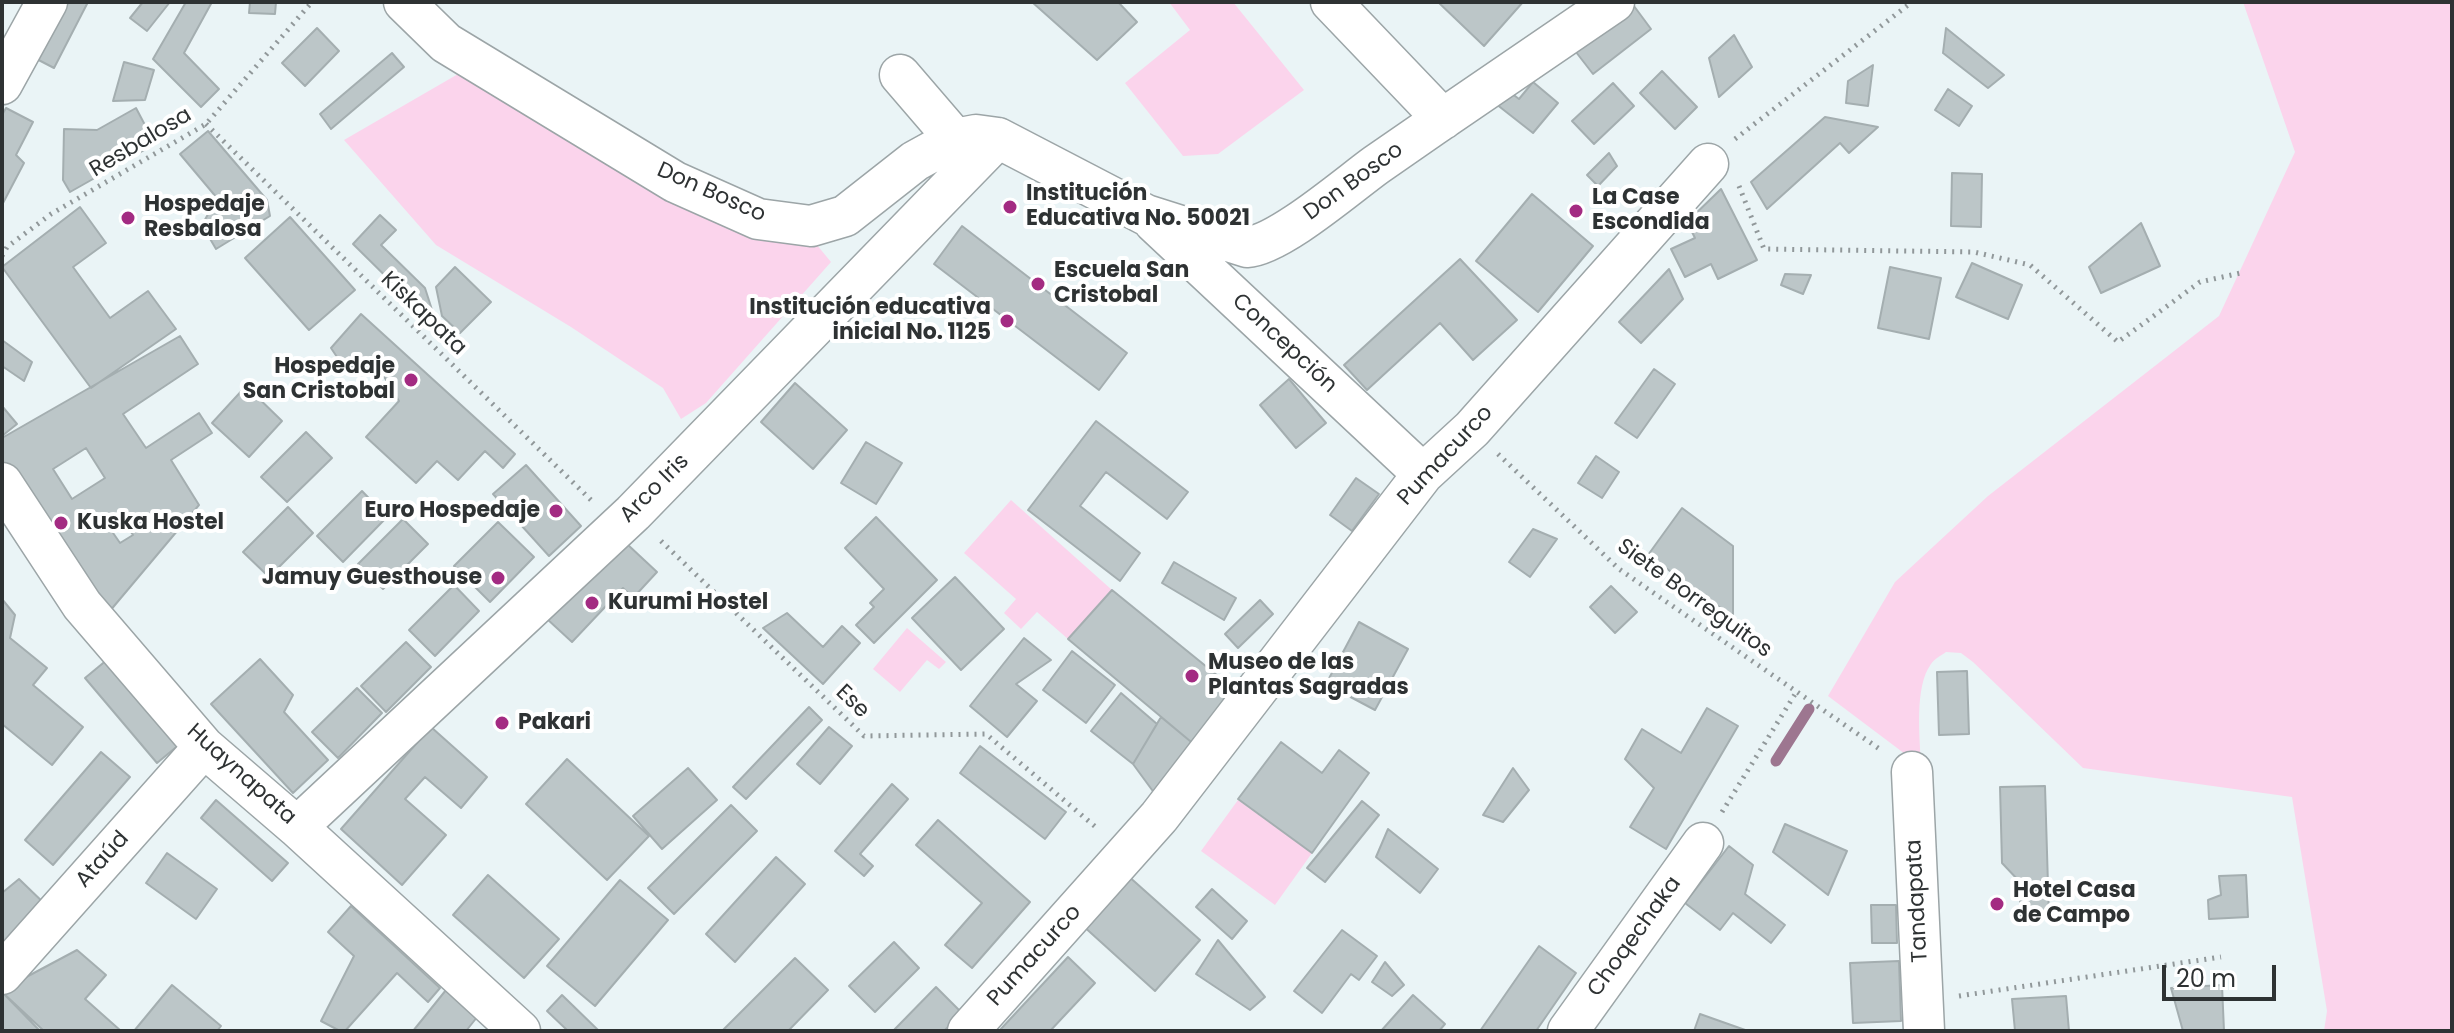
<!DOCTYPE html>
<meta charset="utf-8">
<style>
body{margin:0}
#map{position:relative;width:2454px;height:1033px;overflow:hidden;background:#eaf4f6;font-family:Poppins,sans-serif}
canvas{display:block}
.frame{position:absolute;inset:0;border:4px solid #2e3233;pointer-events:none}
.scale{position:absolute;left:2162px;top:965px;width:114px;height:36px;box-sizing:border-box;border:4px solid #2e3233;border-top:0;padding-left:10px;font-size:24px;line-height:28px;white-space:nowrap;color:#2e3233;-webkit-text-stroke:6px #fff;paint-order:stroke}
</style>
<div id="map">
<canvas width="2454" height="1033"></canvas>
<div class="frame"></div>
<div class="scale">20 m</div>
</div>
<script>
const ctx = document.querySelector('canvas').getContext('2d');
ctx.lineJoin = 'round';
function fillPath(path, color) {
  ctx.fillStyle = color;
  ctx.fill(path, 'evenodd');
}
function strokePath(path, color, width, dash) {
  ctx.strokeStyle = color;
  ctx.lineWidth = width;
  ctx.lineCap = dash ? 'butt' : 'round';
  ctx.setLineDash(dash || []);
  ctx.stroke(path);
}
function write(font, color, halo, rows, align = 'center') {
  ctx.font = font + ' Poppins,sans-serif';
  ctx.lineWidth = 8;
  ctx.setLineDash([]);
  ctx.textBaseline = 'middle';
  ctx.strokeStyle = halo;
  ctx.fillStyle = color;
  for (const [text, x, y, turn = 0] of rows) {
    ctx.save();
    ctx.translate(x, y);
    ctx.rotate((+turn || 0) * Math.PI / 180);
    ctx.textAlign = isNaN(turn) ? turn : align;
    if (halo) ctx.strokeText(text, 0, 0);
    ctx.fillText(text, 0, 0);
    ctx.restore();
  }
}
const green = new Path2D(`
 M1169,2H1233L1304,90L1218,154L1183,156L1125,83L1190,30Z
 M2243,2H2452V1031H2324L2327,1011L2292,797L2083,768L1973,662L1961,653L1946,652C1942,655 1934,659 1931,664C1914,687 1920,738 1921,766L1828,696L1895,582L1988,496L2219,316L2295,152Z
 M465,70L807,233L831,262L706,403L681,419L663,388L571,327L436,245L344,140Z
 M1011,500L1112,590L1068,639L1037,612L1021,629L1004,613L1016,599L964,553Z
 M907,628L946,662L939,669L927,660L900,692L873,669Z
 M1238,800L1312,853L1275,905L1201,851Z`);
const stream = new Path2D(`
 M1776,761L1809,709`);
const building = new Path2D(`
 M56,2H88L54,68L29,55Z
 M143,2H170L147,31L130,18Z
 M186,2H212L184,53L219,89L201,107L153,59Z
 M250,2H276L275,14L249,13Z
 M1032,2H1118L1137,22L1097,60Z
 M1438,2H1523L1484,46Z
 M1631,2L1651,29L1593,74L1569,43Z
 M317,28L339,51L305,86L282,63Z
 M1946,28L2004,75L1988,88L1943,53Z
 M1734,35L1752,67L1719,97L1709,58Z
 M392,53L404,67L331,129L320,114Z
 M124,62L154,70L145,100L113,101Z
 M1873,65L1868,106L1846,103L1848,81Z
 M1662,71L1697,107L1675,129L1640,93Z
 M1533,82L1558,103L1533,133L1491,100L1502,86L1519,99Z
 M1613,83L1634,106L1594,144L1572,121Z
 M1948,89L1972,106L1959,126L1935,110Z
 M6,108L33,122L16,155L24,163L2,205V115Z
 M136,108L155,144L70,192L63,180L64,129L97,130Z
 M1825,117L1878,127L1849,153L1840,143L1767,209L1751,182Z
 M208,131L267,200L270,216L216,249L202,225L217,198L180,154Z
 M1609,153L1617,166L1598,186L1587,175Z
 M1952,173L1982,174L1981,227L1951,226Z
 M1721,189L1757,260L1718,279L1711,264L1685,277L1671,249L1695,238L1687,222Z
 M1532,194L1593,246L1538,312L1476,261Z
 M80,207L106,243L73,267L110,318L148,291L176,329L91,388L2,267Z
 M380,215L396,230L381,245L425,288L433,313L428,318L353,244Z
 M290,217L355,290L309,330L245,258Z
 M2141,223L2160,266L2101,293L2089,267Z
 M962,226L1127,353L1099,390L934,264Z
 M1460,259L1517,320L1473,360L1440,323L1367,390L1344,365Z
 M1972,263L2022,285L2008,319L1956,297Z
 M455,267L491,302L460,333L442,316L436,287Z
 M1890,267L1941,278L1929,339L1878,328Z
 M1669,269L1683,299L1641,343L1619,322Z
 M1785,274L1811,275L1803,294L1781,285Z
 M361,314L515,454L503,468L485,451L458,480L437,461L416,483L366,437L399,401L372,357L347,372L331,348Z
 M180,336L198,364L123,414L146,448L199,413L212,433L171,460L199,505L104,618L2,463V438ZM86,448L105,478L72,499L53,469ZM123,520L133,535L120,543L111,530Z
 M2,340L32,362L24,381L2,366Z
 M1654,369L1675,384L1637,438L1615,423Z
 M1289,379L1326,423L1296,448L1260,405Z
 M795,383L847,430L813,469L761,422Z
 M246,386L282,421L249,457L212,423Z
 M2,406L17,424L2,436Z
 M1096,421L1188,492L1167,519L1106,472L1080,506L1140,553L1120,581L1028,510Z
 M306,432L332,458L287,502L261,477Z
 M866,442L902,463L876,504L841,483Z
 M1596,456L1619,472L1602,498L1578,483Z
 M526,465L581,526L549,556L493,494Z
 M1356,478L1379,494L1352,531L1330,515Z
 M362,491L387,517L343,562L317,536Z
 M288,507L313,533L269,577L243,552Z
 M1682,508L1733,546V617L1648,555Z
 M876,517L937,580L874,643L856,625L874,607L870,603L884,589L845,548Z
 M403,519L428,544L383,589L358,564Z
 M498,522L534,557L490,602L454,566Z
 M1533,529L1557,539L1530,577L1509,562Z
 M627,544L657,572L633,598L623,588L572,642L546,618Z
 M1174,562L1236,598L1224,620L1162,583Z
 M955,577L1004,629L961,670L912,618Z
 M454,585L479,611L435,656L409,630Z
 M1611,586L1637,612L1615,633L1590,607Z
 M1112,590L1234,689L1196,746L1068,639Z
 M2,599L15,615L10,638L47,668L33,685L83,727L52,765L2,724Z
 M1260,600L1273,614L1238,648L1225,634Z
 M787,613L823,647L842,626L860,643L823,684L763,628Z
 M1359,622L1408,649L1375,710L1326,684Z
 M1024,638L1051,660L1016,684L1037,701L1007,737L970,706Z
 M406,642L431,667L386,712L361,686Z
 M1072,651L1115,685L1086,723L1043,690Z
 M114,654L186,739L157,763L85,678Z
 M260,659L293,695L284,712L328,760L293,793L211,704Z
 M1967,671L1969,734L1939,735L1937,672Z
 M357,688L382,713L338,758L312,732Z
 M1121,693L1157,724L1133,764L1091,731Z
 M809,707L822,720L746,799L733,787Z
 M1707,708L1738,726L1666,849L1630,827L1654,788L1625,759L1642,729L1681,753Z
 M1161,717L1196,746L1155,794L1133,764Z
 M431,727L487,777L461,808L425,777L405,799L446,835L402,885L341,829Z
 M829,727L852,746L820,784L797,764Z
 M1281,742L1322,773L1339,750L1369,773L1312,853L1238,799Z
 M980,746L1066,812L1045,839L960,773Z
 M101,752L130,777L53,865L25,840Z
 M567,759L649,836L607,880L526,804Z
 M688,768L717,800L662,849L633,816Z
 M1513,768L1529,790L1503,822L1483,815Z
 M892,784L908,799L860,854L873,866L864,876L835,851Z
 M2045,786L2049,918H2021L2019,881L2002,863L2000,787Z
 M216,800L288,863L272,881L201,818Z
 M1362,801L1379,815L1325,882L1307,868Z
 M731,805L757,831L674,914L648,888Z
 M938,820L1030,902L972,968L945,945L982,903L916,845Z
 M1785,824L1847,851L1828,895L1773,852Z
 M1388,829L1438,869L1420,893L1376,857Z
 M1729,846L1753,865L1745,894L1785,925L1771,943L1733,913L1720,930L1685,903Z
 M167,853L217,889L196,919L146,883Z
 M776,857L805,884L735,962L706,934Z
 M1126,874L1200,940L1155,991L1081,924Z
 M488,875L559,939L524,978L453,915Z
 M2246,875L2248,917L2209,919L2208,900L2221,895L2219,876Z
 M19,879L50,909L11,947L2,940V893Z
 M620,880L668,920L595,1006L547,966Z
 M1212,889L1247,921L1232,939L1196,907Z
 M1871,905H1896L1897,943H1872Z
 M351,906L440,988L428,1002L397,973L345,1031H340L321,1021L354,956L328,932Z
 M1342,930L1377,956L1359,980L1351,974L1322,1013L1294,991Z
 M1218,940L1265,997L1250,1010L1196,974Z
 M894,942L919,968L875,1012L849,986Z
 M1539,946L1576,973L1536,1031H1480Z
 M77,950L106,975L85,999L121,1031H44L2,992V990Z
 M1068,957L1095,983L1050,1031H999Z
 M795,958L828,990L788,1031H722Z
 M1899,961L1901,1021L1853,1023L1850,963Z
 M1385,962L1404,985L1392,996L1372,982Z
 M172,985L221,1026L217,1031H134Z
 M2222,985L2224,1031H2183L2171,988Z
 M936,987L962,1013L944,1031H893Z
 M446,990L478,1016L466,1031H413Z
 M2,992L40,1031H2Z
 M562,995L599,1031H568L547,1011Z
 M1413,995L1445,1024L1439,1031H1381Z
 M2066,996L2069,1031H2015L2012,999Z
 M1700,1014L1748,1031H1694Z`);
const path = new Path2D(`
 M206,124L592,501
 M1735,139L1912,2
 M1739,186L1764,249L1974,252L2030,265L2118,342L2200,282L2245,272
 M2,256L7,247L51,214L206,124L312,2
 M1498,454L1619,569L1881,750
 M661,541L864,736L986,734L1098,829
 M1722,812L1797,691
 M1959,996L2221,957`);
const minor = new Path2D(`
 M404,2L446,43L675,182L758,219L811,226L845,216L915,161L955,139L976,135L998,138L1146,215L1247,247C1279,245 1347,186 1376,165C1455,110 1535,56 1614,2
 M1331,2L1443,119
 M900,75L955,139
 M2,84L47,2
 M1154,222L1423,474
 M2,483L82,605L204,747L297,827L520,1031
 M1912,772L1924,1031
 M297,827L633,513L998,138
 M2,974L204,747
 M968,1031L1159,817L1423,474L1472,429L1708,164
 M1568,1031L1703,843`);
const markers = [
 [1010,207,8,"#a32b82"],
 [1576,211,8,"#a32b82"],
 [128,218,8,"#a32b82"],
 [1038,284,8,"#a32b82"],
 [1007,321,8,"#a32b82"],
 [411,380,8,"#a32b82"],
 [556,511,8,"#a32b82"],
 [61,523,8,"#a32b82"],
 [498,578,8,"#a32b82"],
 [592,603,8,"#a32b82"],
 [1192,676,8,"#a32b82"],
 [502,723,8,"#a32b82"],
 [1997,904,8,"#a32b82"]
];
const streetNames = [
 ["Resbalosa",141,143,-31],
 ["Don Bosco",1354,182,-36],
 ["Don Bosco",711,193,24],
 ["Kiskapata",423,314,44],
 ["Concepción",1284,344,43],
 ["Pumacurco",1446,456,-47],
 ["Arco Iris",655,489,-45],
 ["Siete Borreguitos",1694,599,36],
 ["Ese",852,702,44],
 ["Huaynapata",241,775,42],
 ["Ataúd",103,860,-48],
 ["Tandapata",1918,901,-93],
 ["Choqechaka",1635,937,-54],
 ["Pumacurco",1035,956,-48]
];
const poiNames = [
 ["Institución",1026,194],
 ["Educativa No. 50021",1026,219],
 ["La Case",1592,198],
 ["Escondida",1592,223],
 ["Hospedaje",144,205],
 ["Resbalosa",144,230],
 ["Escuela San",1054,271],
 ["Cristobal",1054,296],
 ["Institución educativa",991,308,"right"],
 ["inicial No. 1125",991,333,"right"],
 ["Hospedaje",395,367,"right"],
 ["San Cristobal",395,392,"right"],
 ["Euro Hospedaje",540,511,"right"],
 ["Kuska Hostel",77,523],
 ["Jamuy Guesthouse",482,578,"right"],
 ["Kurumi Hostel",608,603],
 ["Museo de las",1208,663],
 ["Plantas Sagradas",1208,688],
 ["Pakari",518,723],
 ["Hotel Casa",2013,891],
 ["de Campo",2013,916]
];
fillPath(green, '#fbd4ec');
strokePath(stream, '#9d7690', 11);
fillPath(building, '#bcc6c8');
strokePath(building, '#a4aeb0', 2);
strokePath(minor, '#9ca5a7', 43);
strokePath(path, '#91989a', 5, [2, 6]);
strokePath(minor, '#fff', 40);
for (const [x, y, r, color] of markers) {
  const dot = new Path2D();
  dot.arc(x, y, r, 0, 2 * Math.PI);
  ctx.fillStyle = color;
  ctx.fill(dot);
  strokePath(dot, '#fff', 3);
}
write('22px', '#2e3233', '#fff', streetNames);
write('bold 22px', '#2e3233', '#fff', poiNames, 'left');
</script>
